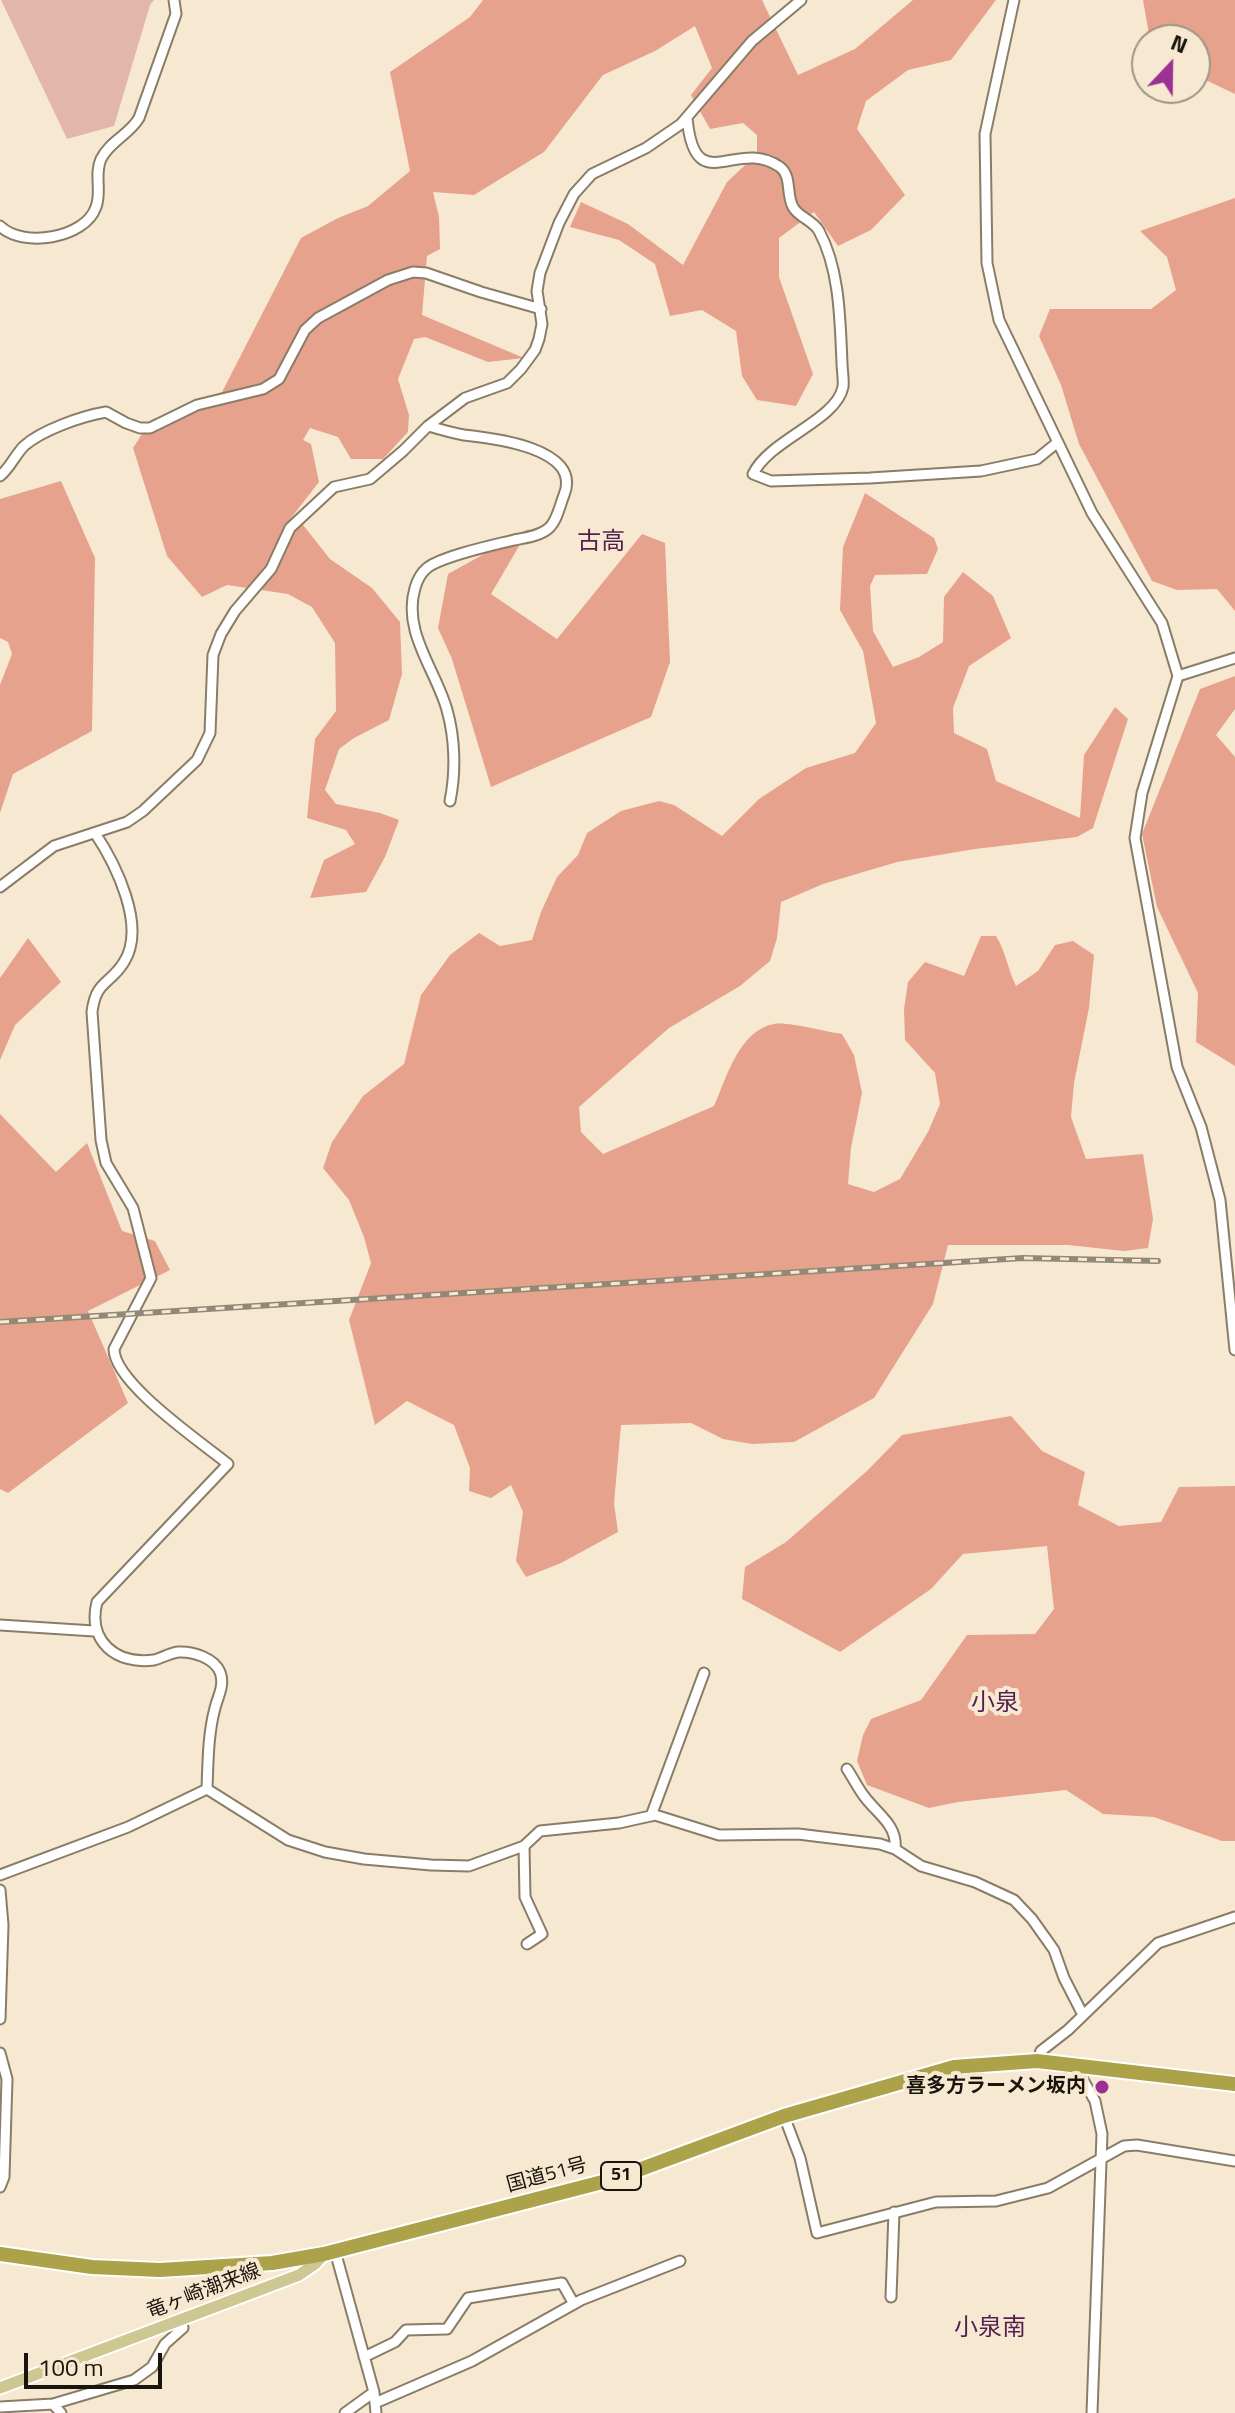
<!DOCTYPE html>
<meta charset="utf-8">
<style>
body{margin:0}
#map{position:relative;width:1235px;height:2413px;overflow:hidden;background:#f7e9d1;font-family:"Titillium Web",sans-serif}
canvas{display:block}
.north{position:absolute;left:1131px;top:24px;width:80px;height:80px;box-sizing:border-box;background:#f7e9d1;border:2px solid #9e9482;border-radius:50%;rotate:22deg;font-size:22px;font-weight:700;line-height:32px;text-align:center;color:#19140c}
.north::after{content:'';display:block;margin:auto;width:28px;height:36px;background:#9c3193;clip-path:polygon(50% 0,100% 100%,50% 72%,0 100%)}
.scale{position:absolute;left:24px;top:2353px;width:138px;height:36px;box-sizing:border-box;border:4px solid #19140c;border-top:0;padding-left:10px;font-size:24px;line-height:28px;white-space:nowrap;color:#19140c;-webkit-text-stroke:6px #f7e9d1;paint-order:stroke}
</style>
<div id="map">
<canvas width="1235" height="2413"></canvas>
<div class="north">N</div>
<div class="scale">100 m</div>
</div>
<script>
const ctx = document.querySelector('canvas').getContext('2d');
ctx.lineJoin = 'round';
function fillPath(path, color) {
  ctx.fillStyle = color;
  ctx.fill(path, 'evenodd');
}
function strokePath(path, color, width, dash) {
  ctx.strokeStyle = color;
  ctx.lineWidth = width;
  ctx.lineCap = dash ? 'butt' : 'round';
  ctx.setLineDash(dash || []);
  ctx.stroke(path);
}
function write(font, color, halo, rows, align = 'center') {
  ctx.font = font + ' "Titillium Web","Noto Sans JP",sans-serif';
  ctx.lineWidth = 8;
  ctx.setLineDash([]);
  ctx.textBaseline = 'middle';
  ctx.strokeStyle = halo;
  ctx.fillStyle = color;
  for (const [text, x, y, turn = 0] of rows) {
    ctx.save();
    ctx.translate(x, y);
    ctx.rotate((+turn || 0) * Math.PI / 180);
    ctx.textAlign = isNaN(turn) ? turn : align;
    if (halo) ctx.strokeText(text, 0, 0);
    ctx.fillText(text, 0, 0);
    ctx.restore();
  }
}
const green = new Path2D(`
 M1,0H154L150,5L114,126L67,139Z`);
const forest = new Path2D(`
 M483,0H762L798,75L855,49L913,0H996L951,60L908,70L866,101L857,129L905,195L871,230L838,246L814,212L779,238V277L813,374L796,406L757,400L742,376L736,331L702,310L670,316L655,264L619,240L570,227L581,202L628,224L683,265L727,182L757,154V135L743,123L710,129L691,95L712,68L695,26L655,51L603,75L544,152L474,195L433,192L439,217L440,249L427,256L422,315L524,358L488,362L425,337L414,339L398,379L409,415L408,432L383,459H351L338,437L310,428L303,440L311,444L319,482L291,518L300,521L330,559L372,588L400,622L402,674L389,720L354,738L339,749L325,790L336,804L380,813L399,820L385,857L366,892L310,898L324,860L355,844L346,830L307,818L315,739L336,711L335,643L312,607L288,594L227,585L202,597L167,556L133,448L151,420L222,392L301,238L338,218L368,206L410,171L390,72L470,17Z
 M1143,0H1235V94L1195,75V40H1150Z
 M1235,198V611L1217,589L1177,590L1152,581L1079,444L1061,385L1039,336L1050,309H1151L1176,290L1167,257L1140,231Z
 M61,481L95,558L92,731L13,774L0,813V685L12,654L8,642L0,638V499Z
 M865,493L934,538L938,549L927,574L875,575L870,586L873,631L893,667L919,657L943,642L944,597L963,572L993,596L1011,638L969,666L953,708L954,733L987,749L996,781L1080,818L1084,755L1115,707L1128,719L1093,828L1077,837L975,849L897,862L823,884L781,902L777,938L770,961L740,986L669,1028L579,1107L581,1132L603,1154L714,1106C726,1079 739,1030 774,1024C786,1021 827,1032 842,1034L854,1055L862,1093L851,1148L848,1184L874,1192L900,1179L928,1132L940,1104L935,1073L905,1040L904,1009L908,982L925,962L964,976L981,936H996C1006,952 1008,970 1016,986L1038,971L1055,945L1073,941L1094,955L1089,1008L1074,1083L1071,1117L1086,1159L1143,1154L1153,1219L1148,1248L1124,1251L1068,1245H948L933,1304L874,1398L794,1442L752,1444L723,1439L691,1423L621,1425L614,1503L618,1532L561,1563L526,1577L516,1561L523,1512L511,1485L491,1498L469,1491L470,1468L454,1425L407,1401L375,1425L349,1320L371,1263L364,1237L349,1200L323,1168L332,1142L363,1096L404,1064L421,995L450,955L479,933L500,946L532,940L541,912L557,877L578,855L587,833L621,811L659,801L674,805L722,836L759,799L806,768L855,753L876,723L863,651L840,610L843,547Z
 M529,529L491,594L557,639L642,534L665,543L670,662L651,717L491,787L452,659L438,628L448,574Z
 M1235,676V709L1216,735L1235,757V1066L1196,1042L1198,993L1157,907L1142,834L1200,689Z
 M28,938L61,982L15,1025L0,1060V978Z
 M0,1114L56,1172L87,1143L122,1231L155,1241L170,1270L88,1311L128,1403L8,1493L0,1489Z
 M1011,1416L1042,1451L1085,1472L1078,1505L1119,1526L1161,1522L1179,1487L1235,1486V1841H1222L1154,1817L1103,1814L1066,1790L958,1802L929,1808L867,1785L857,1761L863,1735L871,1719L921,1700L967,1635L1035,1634L1054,1609L1047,1546L963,1554L931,1589L840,1652L742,1599L745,1567L786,1542L867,1471L902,1435Z`);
const minor = new Path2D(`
 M1014,0L985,134L987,263L999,320L1092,513L1162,623L1178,676L1142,793L1135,838L1177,1067L1201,1127L1220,1200L1235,1350
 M687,118C695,201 736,136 780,167C792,176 786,195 793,207C798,217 813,220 819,231C840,270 840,320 842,363C842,370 844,380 843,387C836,421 770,439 753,474L771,481L870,478L981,471L1037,459L1058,442
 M0,226C22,248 85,239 96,207C102,192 94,174 101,159C110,141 129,135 139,118L176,14L174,0
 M428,426C440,429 452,433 464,435C492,438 583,448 564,495C560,505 557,521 549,528C540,536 525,538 514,540C494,545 442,556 427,568C421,573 417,581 415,588C402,632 436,670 447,710C455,738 456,772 450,801
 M0,476C10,468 15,455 24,446C42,430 82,416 106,412L126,423L140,428H150L197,405L263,389L279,379L305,330L318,318L388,280L413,272L426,273L481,292L541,309
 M1178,676L1235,658
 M95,833C115,863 147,926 124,962C110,985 96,980 92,1012L101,1140L106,1163L133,1208L151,1278L114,1349C114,1383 201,1442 228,1464L97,1602C87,1641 116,1665 154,1660C162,1658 170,1653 178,1652C193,1651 214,1658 220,1672C225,1685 218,1696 215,1708C208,1734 208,1762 207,1789
 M0,887L54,846L127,822L143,811L197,760L210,733L213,655L221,634L235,611L271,569L290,528L334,487L370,479L403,451L428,426L465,398L507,383L521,369L535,350L539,339L542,324L537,291L540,273L559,223L574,194L592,174L646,148L681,124L752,41L801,0
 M0,1625L94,1631
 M847,1769C853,1778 858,1788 864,1796C877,1814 898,1825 895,1849
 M651,1816L704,1673
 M524,1846L525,1897L542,1934L527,1944
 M0,1875L128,1827L207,1789L288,1840L325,1852L364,1859L431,1865L469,1866L524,1846L540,1831L619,1823L655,1815L719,1835L798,1834L880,1844L895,1849L921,1866L975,1882L1014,1900L1032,1919L1054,1950L1064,1978L1083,2015
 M0,1890L3,1925L0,2019
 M0,2053L7,2079L4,2177L0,2187
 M1037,2061L1041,2051L1068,2030L1158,1943L1235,1917
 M1074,2064L1095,2101L1102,2134L1092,2413
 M784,2116L800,2158L817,2233L936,2202L996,2201L1048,2188L1124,2146L1137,2145L1235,2161
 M335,2251L374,2392L376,2413
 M891,2297L894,2212
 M364,2357L395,2342L406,2330L447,2329L468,2298L562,2283L574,2304
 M375,2403L472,2361L581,2300L680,2261
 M53,2404L61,2413
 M0,2407L53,2404L134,2380L152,2367L165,2344L183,2328L181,2320
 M345,2413L374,2392`);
const major = new Path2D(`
 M0,2388L299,2275L315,2264L324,2254`);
const highway = new Path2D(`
 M0,2254L92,2267L160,2270L272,2263L324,2254L614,2179L784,2116L954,2067L1037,2061L1235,2084`);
const rail = new Path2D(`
 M0,1322L1023,1258L1158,1261`);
const markers = [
 [1102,2087,8,"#9c3193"]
];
const shields = [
 [621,2176,40]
];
const shieldNames = [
 ["51",621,2176]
];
const poiNames = [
 ["喜多方ラーメン坂内",1086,2087]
];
const streetNames = [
 ["国道51号",547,2176,-15],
 ["竜ヶ崎潮来線",204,2292,-21]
];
const quarterNames = [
 ["古高",601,543],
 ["小泉",995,1704],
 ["小泉南",990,2329]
];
fillPath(green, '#e2b7aa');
fillPath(forest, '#e6a28d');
strokePath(minor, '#897d67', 13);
strokePath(major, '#fff', 15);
strokePath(highway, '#fff', 18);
strokePath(minor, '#fff', 9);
strokePath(major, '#cdc792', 11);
strokePath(highway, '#aba24a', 14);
strokePath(rail, '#928878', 6);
strokePath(rail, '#f7e9d1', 3, [9]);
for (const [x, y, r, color] of markers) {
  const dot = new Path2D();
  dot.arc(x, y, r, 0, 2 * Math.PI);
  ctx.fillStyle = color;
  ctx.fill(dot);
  strokePath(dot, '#f7e9d1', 3);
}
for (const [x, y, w] of shields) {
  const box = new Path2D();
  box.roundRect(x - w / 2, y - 14, w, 28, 6);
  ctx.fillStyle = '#f7e9d1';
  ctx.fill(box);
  strokePath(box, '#19140c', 2);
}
write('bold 18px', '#19140c', null, shieldNames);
write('bold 20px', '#19140c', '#f7e9d1', poiNames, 'right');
write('20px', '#19140c', '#f7e9d1', streetNames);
write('24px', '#531f4e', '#f7e9d1', quarterNames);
</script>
